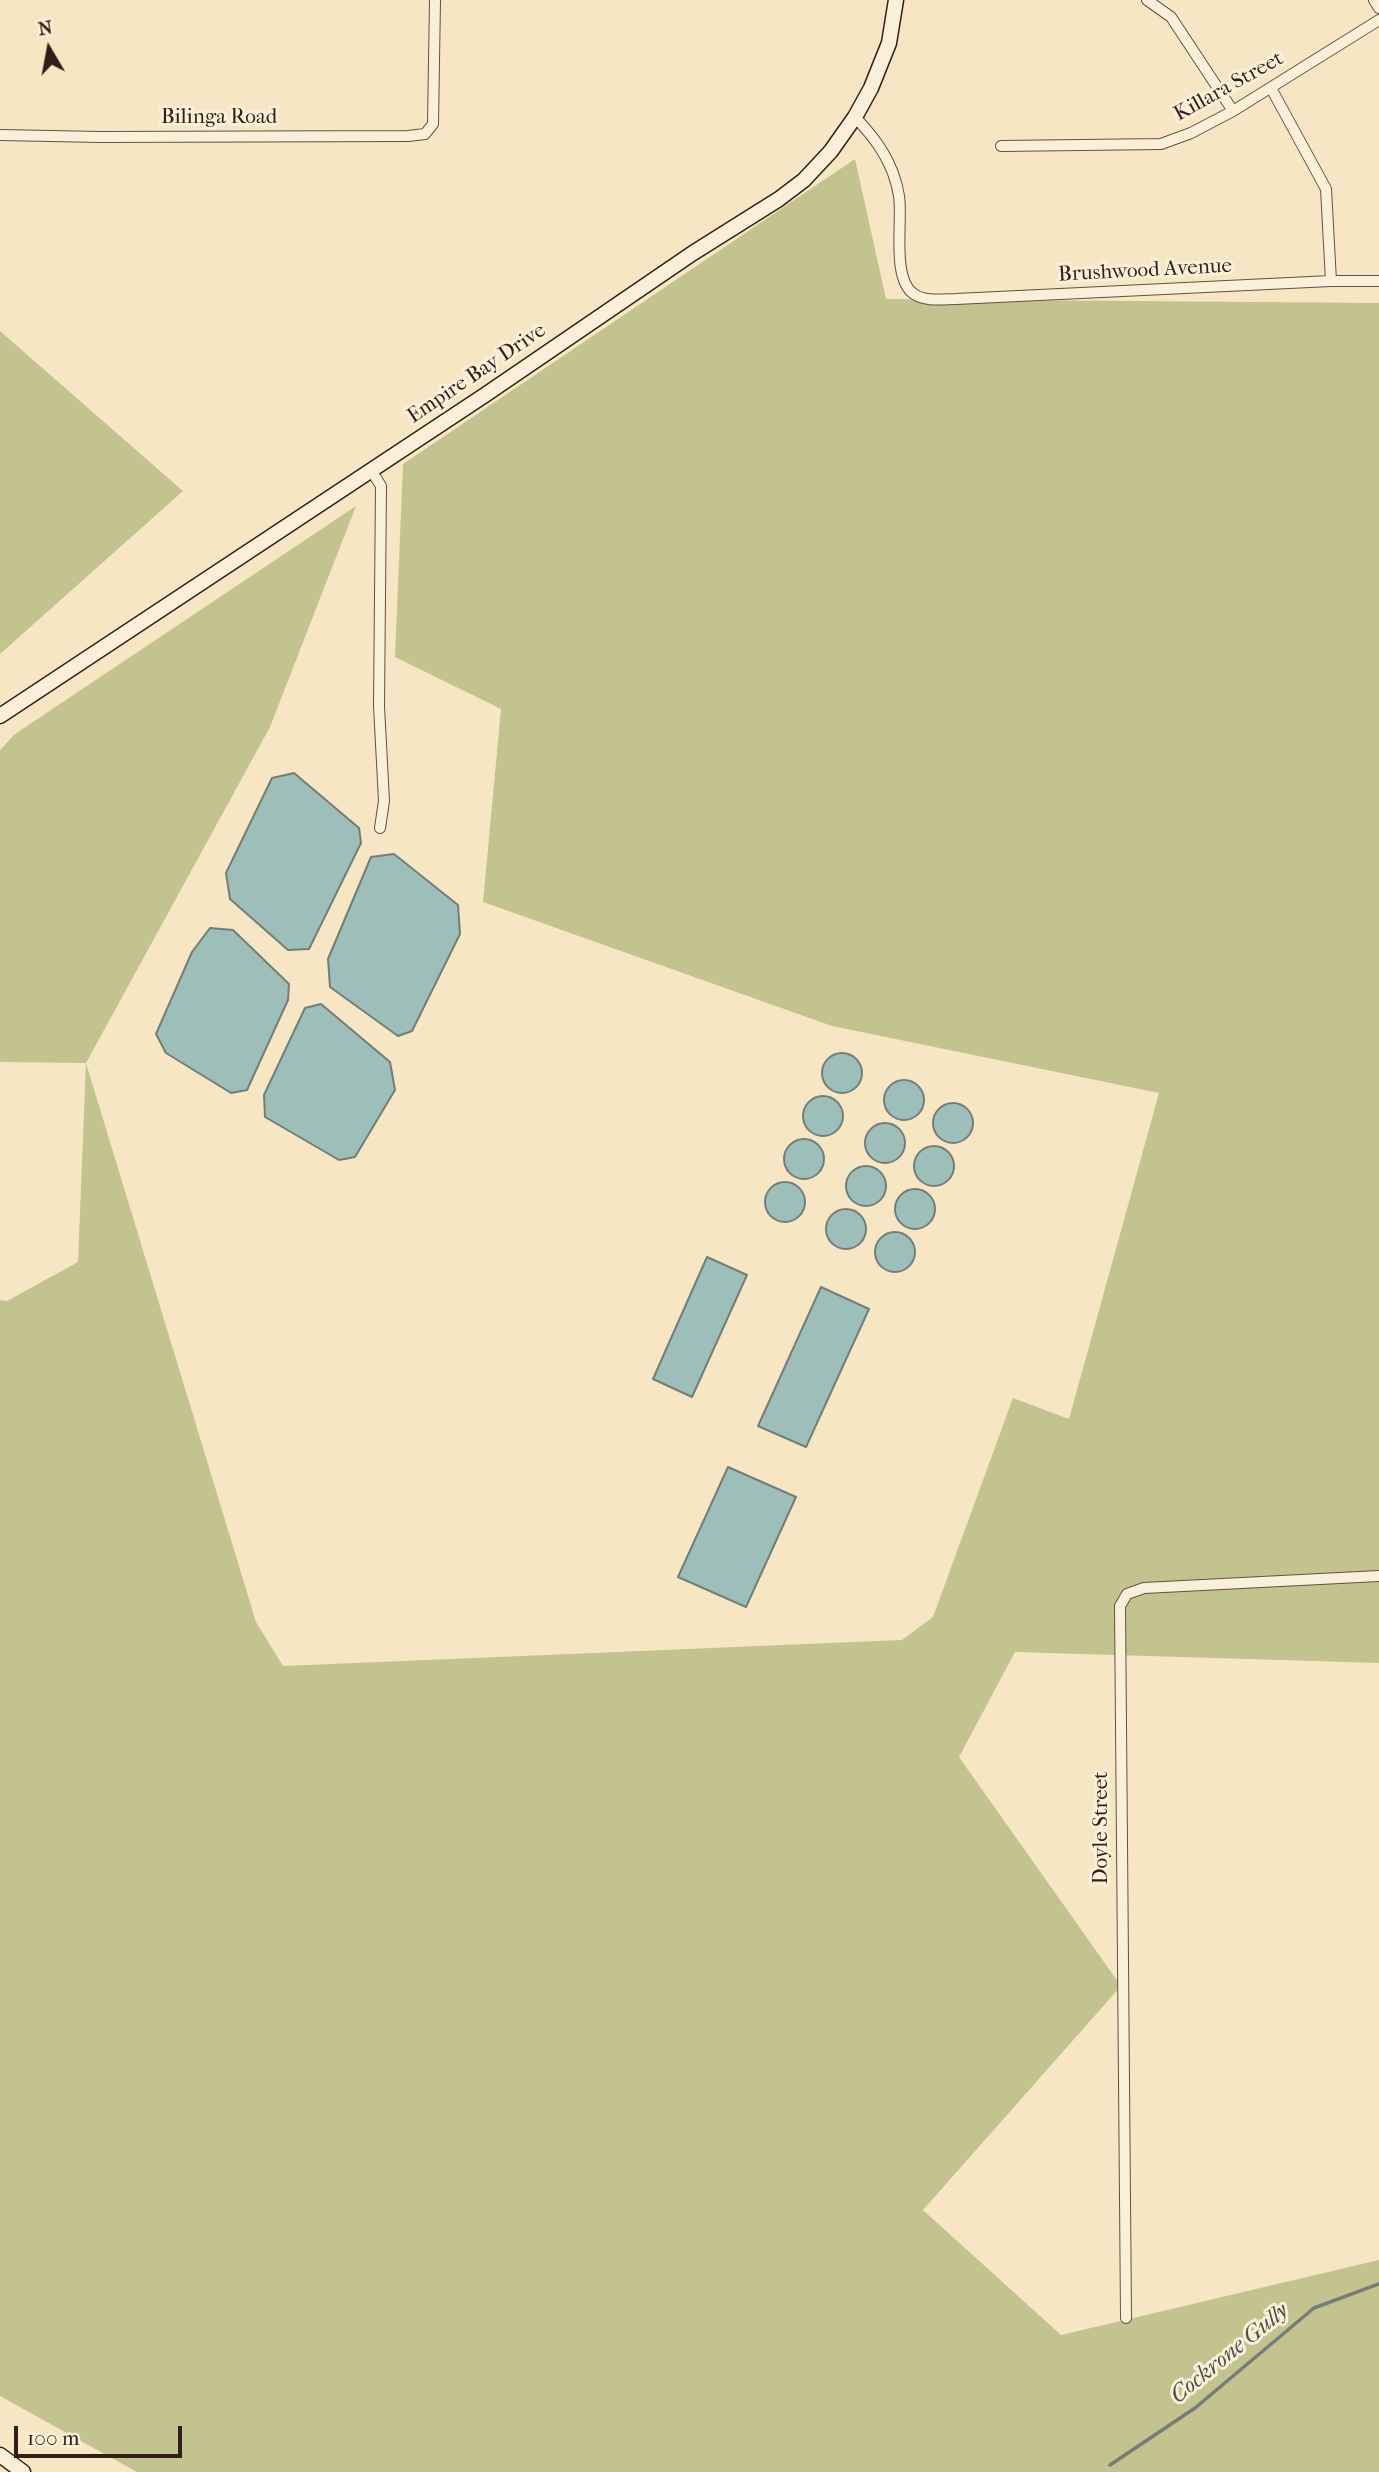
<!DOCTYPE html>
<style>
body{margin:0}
#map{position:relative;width:1379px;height:2472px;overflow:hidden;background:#f7e6c4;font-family:"IM FELL French Canon",serif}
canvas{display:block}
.north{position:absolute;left:14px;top:14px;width:70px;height:70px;-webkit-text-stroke:5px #faefd9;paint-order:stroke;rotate:350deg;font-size:19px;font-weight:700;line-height:28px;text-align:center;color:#331e17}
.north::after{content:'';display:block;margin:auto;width:24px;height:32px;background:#331e17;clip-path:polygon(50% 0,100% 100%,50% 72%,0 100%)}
.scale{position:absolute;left:14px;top:2426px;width:168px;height:32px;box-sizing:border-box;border:4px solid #331e17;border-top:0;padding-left:9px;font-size:21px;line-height:24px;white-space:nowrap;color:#331e17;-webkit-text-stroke:5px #faefd9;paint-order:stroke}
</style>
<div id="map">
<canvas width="1379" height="2472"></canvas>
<div class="north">N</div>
<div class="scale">100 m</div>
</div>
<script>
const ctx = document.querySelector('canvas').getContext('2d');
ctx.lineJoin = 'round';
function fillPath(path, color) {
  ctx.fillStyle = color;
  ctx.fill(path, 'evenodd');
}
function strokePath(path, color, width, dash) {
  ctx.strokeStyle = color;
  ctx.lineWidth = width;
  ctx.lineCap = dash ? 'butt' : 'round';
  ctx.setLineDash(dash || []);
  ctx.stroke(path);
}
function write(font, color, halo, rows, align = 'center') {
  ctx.font = font + ' "IM FELL French Canon",serif';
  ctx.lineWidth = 6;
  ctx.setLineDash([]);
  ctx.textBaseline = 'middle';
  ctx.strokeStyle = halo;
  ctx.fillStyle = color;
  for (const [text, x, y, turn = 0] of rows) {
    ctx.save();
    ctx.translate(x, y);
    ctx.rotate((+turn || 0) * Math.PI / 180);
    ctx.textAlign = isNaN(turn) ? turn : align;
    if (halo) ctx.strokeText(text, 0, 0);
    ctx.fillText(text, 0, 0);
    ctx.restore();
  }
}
const green = new Path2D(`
 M855,159L886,299L1379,303V1663L1015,1652L959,1757L1121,1986L923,2210L1061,2335L1379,2260V2472H137L0,2396V1300L7,1301L78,1262L86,1063L0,1062V750L15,734L356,506L270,727L86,1063L256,1622L283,1666L902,1640L933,1617L1013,1398L1069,1419L1159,1093L832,1026L483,902L501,709L395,657L403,464Z
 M0,331L183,491L0,654Z`);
const water = new Path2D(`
 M294,773L359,828L361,843L309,949L288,950L230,899L226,873L272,778Z
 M394,854L458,905L460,934L412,1031L398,1036L330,987L328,959L371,857Z
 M210,928L233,930L289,984L288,1000L247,1090L231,1093L166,1053L156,1034L192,952Z
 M321,1004L390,1062L395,1090L355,1157L339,1160L265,1117L264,1095L305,1008Z
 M822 1073a20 20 0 1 1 40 0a20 20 0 1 1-40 0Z
 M884 1100a20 20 0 1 1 40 0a20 20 0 1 1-40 0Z
 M803 1116a20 20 0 1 1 40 0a20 20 0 1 1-40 0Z
 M933 1123a20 20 0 1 1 40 0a20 20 0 1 1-40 0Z
 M865 1143a20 20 0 1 1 40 0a20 20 0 1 1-40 0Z
 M784 1159a20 20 0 1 1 40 0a20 20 0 1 1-40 0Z
 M914 1166a20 20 0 1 1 40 0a20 20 0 1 1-40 0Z
 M846 1186a20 20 0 1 1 40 0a20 20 0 1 1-40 0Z
 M765 1202a20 20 0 1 1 40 0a20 20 0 1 1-40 0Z
 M895 1209a20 20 0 1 1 40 0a20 20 0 1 1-40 0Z
 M826 1229a20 20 0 1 1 40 0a20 20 0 1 1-40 0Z
 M875 1252a20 20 0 1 1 40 0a20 20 0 1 1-40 0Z
 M707,1257L747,1275L692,1397L653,1379Z
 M821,1287L869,1309L806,1447L758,1426Z
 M728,1467L796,1497L746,1607L678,1577Z`);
const stream = new Path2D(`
 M1110,2465L1195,2408L1314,2308L1379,2284`);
const minor = new Path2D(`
 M1147,0L1171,17L1233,111
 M1374,0L1379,8
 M1271,88L1326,189L1331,281
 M855,117C877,140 894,164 899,196C903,220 891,279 914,294C925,302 944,299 956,299L1331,281H1379
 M0,135L100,137L408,136L425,134L433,124L435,0
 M1001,146L1161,144L1191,133L1233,111L1379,20
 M371,470L381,486L379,706L384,801L380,828
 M1126,2318L1120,1606L1127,1594L1144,1588L1379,1576`);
const secondary = new Path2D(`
 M0,716L485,395L693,253L779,199L804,180L831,151L855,117L871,88L889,43L896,0
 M0,2455L23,2472`);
const streetNames = [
 ["Killara Street",1229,87,-29],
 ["Bilinga Road",219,118],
 ["Brushwood Avenue",1145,271,-3],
 ["Empire Bay Drive",477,374,-34],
 ["Doyle Street",1102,1828,-90]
];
const waterNames = [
 ["Cockrone Gully",1230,2354,-39]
];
fillPath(green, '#c3c390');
fillPath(water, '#9ebeb9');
strokePath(water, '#737e78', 2);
strokePath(stream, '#737e78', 3.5);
strokePath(minor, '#645042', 12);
strokePath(secondary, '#331e17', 17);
strokePath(minor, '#faefd9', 10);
strokePath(secondary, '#faefd9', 14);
write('21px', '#331e17', '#faefd9', streetNames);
write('italic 23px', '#534e48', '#faefd9', waterNames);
</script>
